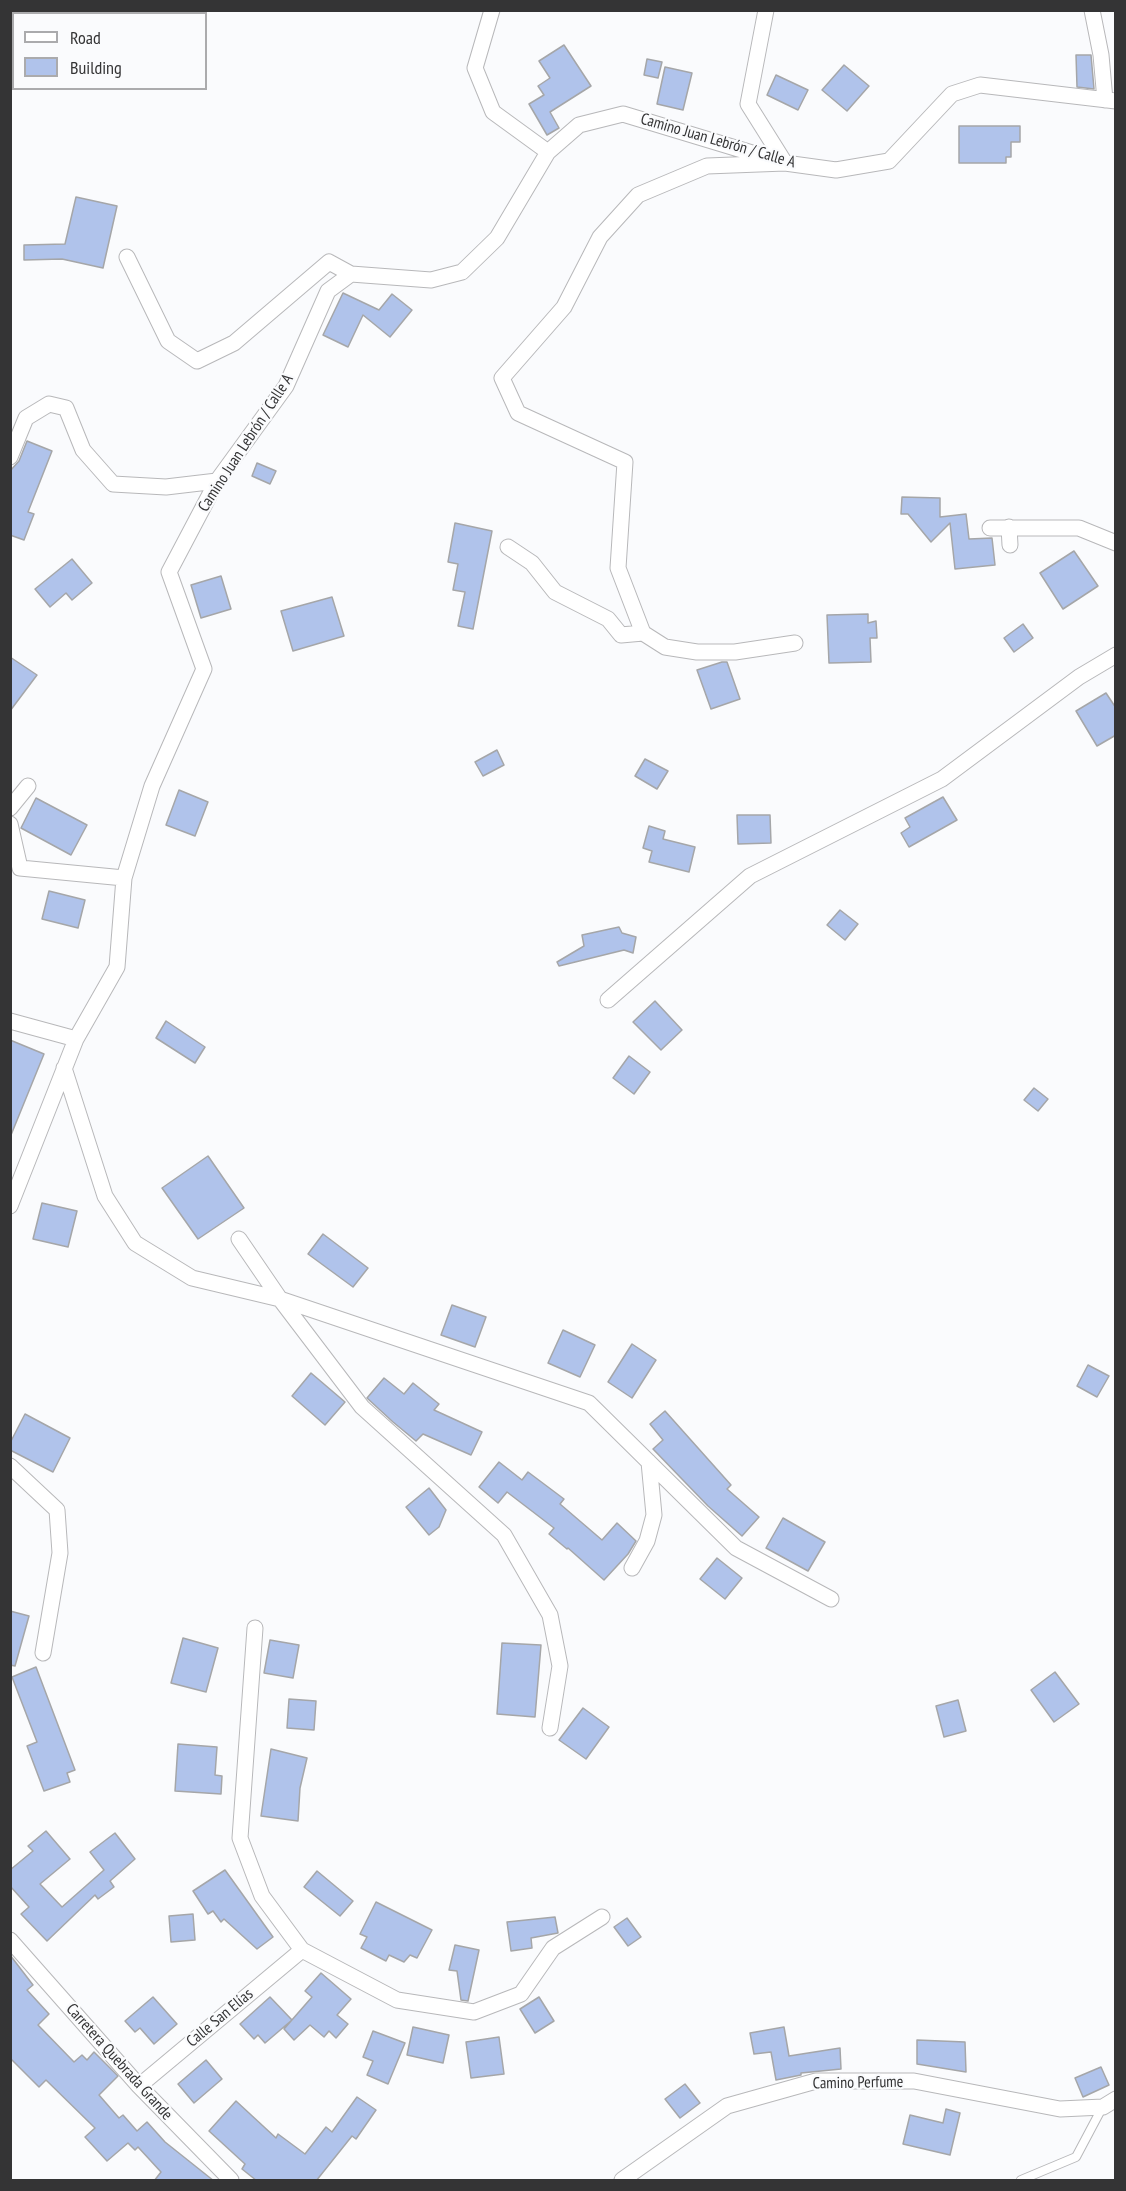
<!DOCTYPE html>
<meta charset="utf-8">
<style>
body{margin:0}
#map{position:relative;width:1126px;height:2191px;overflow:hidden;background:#fafbfd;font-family:"PT Sans Narrow",sans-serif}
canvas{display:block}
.frame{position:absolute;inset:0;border:12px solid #343435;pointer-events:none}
.legend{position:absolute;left:12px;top:12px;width:195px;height:78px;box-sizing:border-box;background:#fafbfd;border:2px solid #ababad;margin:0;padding:8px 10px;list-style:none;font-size:18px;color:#343435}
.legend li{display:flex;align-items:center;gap:12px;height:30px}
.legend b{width:30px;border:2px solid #ababad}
</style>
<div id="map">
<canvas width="1126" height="2191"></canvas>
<div class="frame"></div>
<ul class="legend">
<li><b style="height:8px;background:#fff"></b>Road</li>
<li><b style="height:16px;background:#b0c3eb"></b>Building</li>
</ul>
</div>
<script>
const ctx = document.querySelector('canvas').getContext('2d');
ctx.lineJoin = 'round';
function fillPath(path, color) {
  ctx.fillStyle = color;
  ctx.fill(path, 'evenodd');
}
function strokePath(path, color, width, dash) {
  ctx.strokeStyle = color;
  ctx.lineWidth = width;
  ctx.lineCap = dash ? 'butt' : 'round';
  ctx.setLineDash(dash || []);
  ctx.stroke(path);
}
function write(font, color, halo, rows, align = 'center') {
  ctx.font = font + ' "PT Sans Narrow",sans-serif';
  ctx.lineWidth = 4.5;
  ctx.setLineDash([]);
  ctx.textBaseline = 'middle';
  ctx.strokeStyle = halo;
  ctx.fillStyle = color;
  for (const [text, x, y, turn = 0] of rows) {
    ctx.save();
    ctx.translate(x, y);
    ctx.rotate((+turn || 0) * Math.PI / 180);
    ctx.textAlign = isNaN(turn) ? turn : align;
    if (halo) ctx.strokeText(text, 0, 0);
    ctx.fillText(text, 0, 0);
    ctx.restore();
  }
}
const building = new Path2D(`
 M564,45L591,86L550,112L559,128L547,135L529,104L544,95L538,86L550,78L539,61Z
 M1076,55H1091L1094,89L1077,87Z
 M647,59L662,62L658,78L644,75Z
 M844,65L869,86L847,111L822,90Z
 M665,67L692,73L683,110L657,104Z
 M776,75L808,90L798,110L767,95Z
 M959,126H1020V142H1011V157H1006V163H959Z
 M76,197L117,206L103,268L62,259L24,260V245L65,244Z
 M343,293L379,310L392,294L412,310L390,337L363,315L348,347L323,335Z
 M27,441L52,451L28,512L34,514L24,540L10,535V471L19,461Z
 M257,463L276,471L270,484L252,476Z
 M902,497L940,498V517L966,514L969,539L992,538L995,565L955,569L950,523L931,542L908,514H901Z
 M455,523L492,531L473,629L458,626L465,592L453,590L458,564L448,562Z
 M1074,551L1098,586L1063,609L1040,573Z
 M72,559L92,583L72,600L66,593L50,607L35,589Z
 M221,576L231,609L201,618L191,585Z
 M332,597L344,636L293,651L281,611Z
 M868,614V623L876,621L877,638H870L871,662L829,663L827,615Z
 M1023,624L1033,638L1014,652L1004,638Z
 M10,657L37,675L10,711Z
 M722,662H727L740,699L711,709L697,670Z
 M1106,693L1116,708V735L1097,746L1076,711Z
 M497,750L504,765L483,776L475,762Z
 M645,759L668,771L657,789L635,776Z
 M179,790L208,802L195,836L166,825Z
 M943,797L957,820L909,847L901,833L910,827L905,818Z
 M36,798L87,825L71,855L21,828Z
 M737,815H770L771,843L738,844Z
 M649,826L665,831L663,839L695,847L689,872L649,862L652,851L643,848Z
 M49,891L85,900L78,928L42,919Z
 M840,910L858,924L845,940L827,925Z
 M619,927L622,933L636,937L633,953L624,950L559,966L557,962L584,946L582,935Z
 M655,1001L682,1030L661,1050L633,1022Z
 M166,1021L205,1047L195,1063L156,1038Z
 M10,1040L44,1054L11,1135H10Z
 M629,1056L650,1072L634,1094L613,1078Z
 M1034,1088L1048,1099L1038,1111L1024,1100Z
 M208,1156L244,1208L198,1239L162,1188Z
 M42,1203L77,1211L68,1247L33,1239Z
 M323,1234L368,1268L353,1287L308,1254Z
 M452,1305L486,1317L475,1347L441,1335Z
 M563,1330L595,1345L580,1377L548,1363Z
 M632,1344L656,1360L632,1398L608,1382Z
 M1088,1365L1109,1376L1097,1397L1077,1386Z
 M311,1373L345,1402L325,1425L292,1396Z
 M384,1378L404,1394L413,1383L439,1404L434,1410L482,1432L471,1455L423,1434L416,1441L393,1422L367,1398Z
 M665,1411L731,1485L727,1489L759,1517L742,1536L708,1506L653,1449L663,1440L650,1424Z
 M25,1414L70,1438L53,1472L10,1450V1443Z
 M499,1462L522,1480L528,1472L564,1499L560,1504L602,1540L617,1523L636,1541L628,1554L604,1580L568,1548L567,1549L549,1534L554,1528L507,1492L498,1503L479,1487Z
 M429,1488L446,1510L439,1527L429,1535L406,1507Z
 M783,1518L825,1542L808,1571L766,1548Z
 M717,1558L742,1578L725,1599L700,1579Z
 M10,1611L29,1616L15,1666L10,1665Z
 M183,1638L218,1648L206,1692L171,1683Z
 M270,1640L299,1645L293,1678L264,1673Z
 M502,1643L541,1645L535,1717L497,1714Z
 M36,1667L75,1770L67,1773L70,1782L44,1791L27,1746L37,1742L12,1677Z
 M1055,1672L1079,1704L1054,1722L1031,1690Z
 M289,1699L316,1701L314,1730L287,1728Z
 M958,1700L966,1731L944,1737L936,1706Z
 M583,1708L609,1727L586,1759L559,1740Z
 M178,1744L217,1747L215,1775L222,1776L221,1794L175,1791Z
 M271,1749L307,1758L300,1788L298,1821L261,1816Z
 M46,1831L70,1859L40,1884L62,1907L104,1870L90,1852L115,1833L135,1859L110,1881L114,1887L98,1899L95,1895L47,1941L21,1914L29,1907L10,1886V1870L33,1851L28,1846Z
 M225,1870L273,1937L257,1949L224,1919L221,1922L213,1911L208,1914L193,1891Z
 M317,1871L353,1901L340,1916L304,1887Z
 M376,1902L432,1930L417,1958L410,1955L404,1962L389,1955L386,1961L361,1948L367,1937L360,1934Z
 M193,1914L195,1940L171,1942L169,1916Z
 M555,1917L558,1933L531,1938L532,1948L511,1951L507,1922Z
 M627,1918L641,1937L628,1946L614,1927Z
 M455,1945L479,1950L468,2001L461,2000L457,1971L449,1970Z
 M10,1955L33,1985L27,1990L49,2014L38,2025L74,2062L82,2055L87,2060L94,2052L118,2076L99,2095L119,2118L123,2115L137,2131L147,2122L165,2142L214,2181H154L161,2172L138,2147L135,2150L128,2143L107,2161L85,2137L95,2128L46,2080L39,2087L10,2058Z
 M321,1973L351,1999L337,2015L348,2024L336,2038L329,2031L324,2037L310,2025L294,2040L284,2029L312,1997L305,1991Z
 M153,1997L177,2024L154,2044L140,2028L135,2032L125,2021Z
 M270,1997L292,2020L265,2043L258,2035L254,2039L240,2024Z
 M539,1997L554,2021L535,2033L520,2009Z
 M413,2027L449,2035L443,2063L407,2055Z
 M784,2027L789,2056L840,2048L841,2069L801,2073V2075L776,2080L771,2052L754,2054L750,2033Z
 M373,2031L405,2043L388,2084L367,2075L373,2061L363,2057Z
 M499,2037L504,2074L471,2078L466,2042Z
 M917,2040L965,2042L966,2072L917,2064Z
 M206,2060L222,2079L194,2103L178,2084Z
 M1101,2067L1109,2085L1083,2097L1075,2078Z
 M685,2084L700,2103L680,2118L665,2099Z
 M357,2097L376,2110L356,2139L352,2136L316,2181H257L242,2169L245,2164L209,2131L236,2101L276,2138L278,2134L305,2154L326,2127L332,2132Z
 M946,2109L960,2113L950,2155L903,2144L910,2115L943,2123Z`);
const lane = new Path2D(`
 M1021,2180L1076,2157L1102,2108`);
const street = new Path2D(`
 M492,10L475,68L493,112L548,152
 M766,10L748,104L785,163L707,166L638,195L600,237L564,307L502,378L518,413L625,462L618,568L643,633L665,647L697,652H735L795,643
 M1092,10L1101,55L1105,100
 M127,257L168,341L197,361L234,343L329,262L351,274
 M10,457L26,418L49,404L66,408L83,450L113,484L166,487L217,481
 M1009,527L1010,545
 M990,528H1079L1116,543
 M508,547L532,563L555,592L608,619L621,635L643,633
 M10,808L28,786
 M10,824L20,868L124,878
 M608,1000L750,876L942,779L1079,677L1116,655
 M10,1021L76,1039
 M64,1068L105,1196L135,1243L192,1278L280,1299L362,1407L504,1535L550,1615L560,1666L550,1728
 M10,1206L76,1039L117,967L124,878L152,786L204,669L169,572L217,481L286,386L328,291L351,274L431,280L462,272L497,238L548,152L579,125L623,114L785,163L836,170L889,161L952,94L980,85L1116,101
 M239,1239L280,1299L589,1403L736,1548L831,1599
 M10,1466L57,1510L60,1553L43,1653
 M632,1568L647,1541L654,1515L649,1462
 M255,1628L240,1838L262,1896L302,1950L397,2000L474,2012L521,1994L553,1948L602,1917
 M10,1940L139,2086L231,2180
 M139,2086L302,1950
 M622,2180L727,2106L816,2081H914L1060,2109L1103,2107L1116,2099`);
const streetNames = [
 ["Camino Juan Lebrón / Calle A",718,141,16],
 ["Camino Juan Lebrón / Calle A",246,443,-57],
 ["Calle San Elías",220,2018,-40],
 ["Carretera Quebrada Grande",119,2062,48],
 ["Camino Perfume",858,2083,-1]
];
fillPath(building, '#b0c3eb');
strokePath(building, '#a5a6a8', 1.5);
strokePath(lane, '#b8b8ba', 10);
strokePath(street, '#b8b8ba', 17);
strokePath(lane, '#fff', 8);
strokePath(street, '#fff', 15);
write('16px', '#343435', '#fafbfd', streetNames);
</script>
